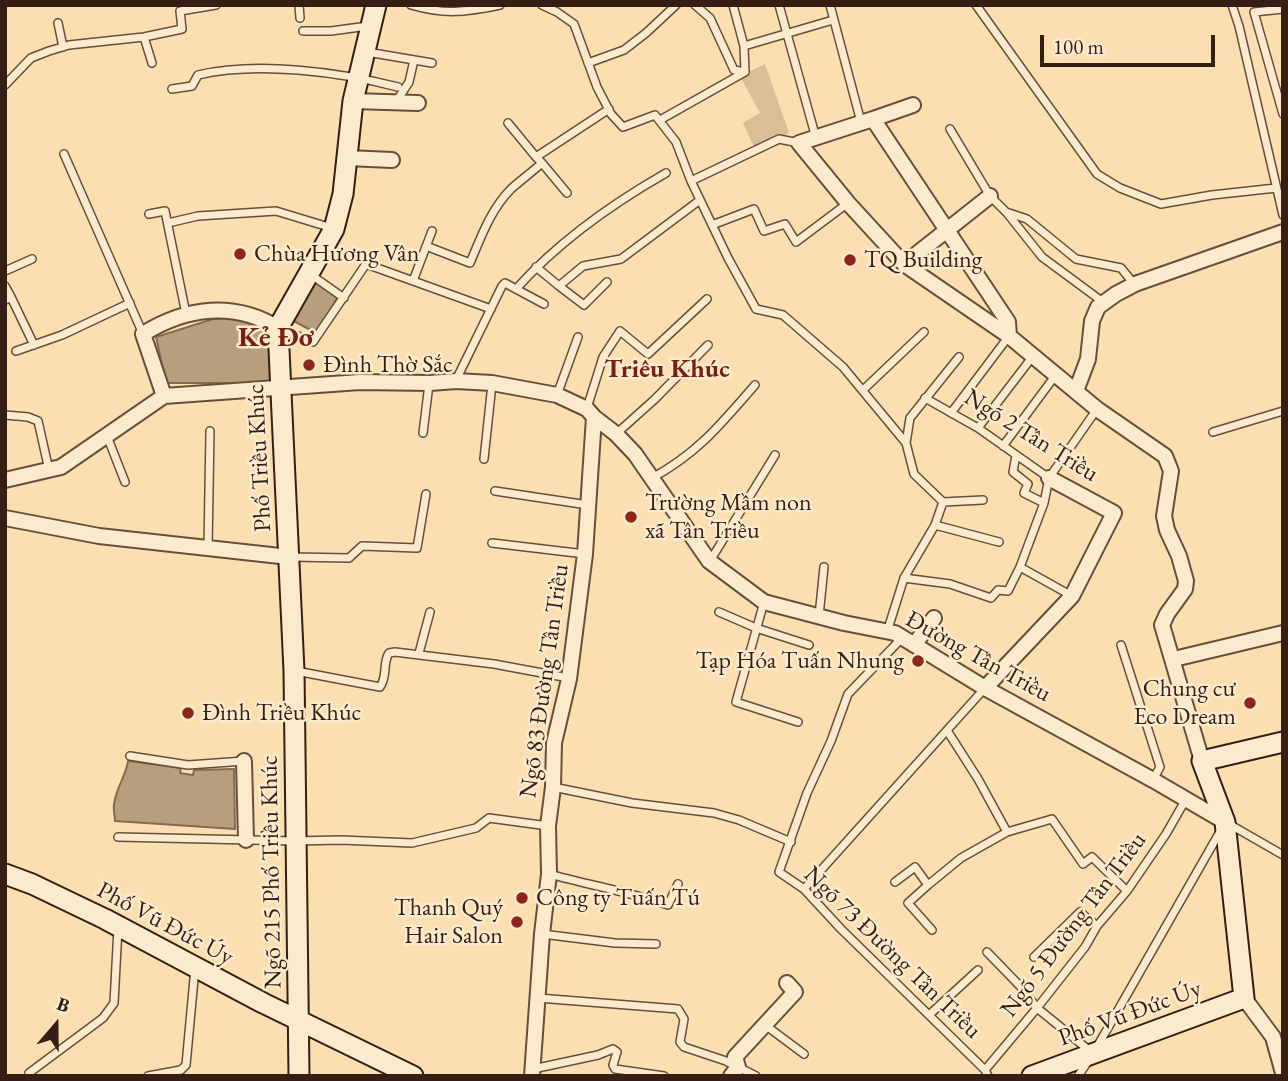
<!DOCTYPE html>
<meta charset="utf-8">
<style>
body{margin:0}
#map{position:relative;width:1288px;height:1081px;overflow:hidden;background:#fbdfb1;font-family:"EB Garamond",serif}
canvas{display:block}
.frame{position:absolute;inset:0;border:7px solid #351f14;pointer-events:none}
.north{position:absolute;left:21px;top:990px;width:70px;height:70px;-webkit-text-stroke:5px #fceacc;paint-order:stroke;rotate:20deg;font-size:19px;font-weight:700;line-height:28px;text-align:center;color:#351f14}
.north::after{content:'';display:block;margin:auto;width:24px;height:32px;background:#351f14;clip-path:polygon(50% 0,100% 100%,50% 72%,0 100%)}
.scale{position:absolute;left:1040px;top:35px;width:175px;height:32px;box-sizing:border-box;border:4px solid #351f14;border-top:0;padding-left:9px;font-size:21px;line-height:24px;white-space:nowrap;color:#351f14;-webkit-text-stroke:5px #fceacc;paint-order:stroke}
</style>
<div id="map">
<canvas width="1288" height="1081"></canvas>
<div class="frame"></div>
<div class="north">B</div>
<div class="scale">100 m</div>
</div>
<script>
const ctx = document.querySelector('canvas').getContext('2d');
ctx.lineJoin = 'round';
function fillPath(path, color) {
  ctx.fillStyle = color;
  ctx.fill(path, 'evenodd');
}
function strokePath(path, color, width, dash) {
  ctx.strokeStyle = color;
  ctx.lineWidth = width;
  ctx.lineCap = dash ? 'butt' : 'round';
  ctx.setLineDash(dash || []);
  ctx.stroke(path);
}
function write(font, color, halo, rows, align = 'center') {
  ctx.font = font + ' "EB Garamond",serif';
  ctx.lineWidth = 5;
  ctx.setLineDash([]);
  ctx.textBaseline = 'middle';
  ctx.strokeStyle = halo;
  ctx.fillStyle = color;
  for (const [text, x, y, turn = 0] of rows) {
    ctx.save();
    ctx.translate(x, y);
    ctx.rotate((+turn || 0) * Math.PI / 180);
    ctx.textAlign = isNaN(turn) ? turn : align;
    if (halo) ctx.strokeText(text, 0, 0);
    ctx.fillText(text, 0, 0);
    ctx.restore();
  }
}
const green = new Path2D(`
 M765,64L789,133L755,149L743,123L760,113L740,76Z`);
const water = new Path2D(`
 M311,280L338,296L318,334L290,319Z
 M244,317L268,320L278,383H166L156,337L213,319Z
 M128,761L181,768L180,773L193,775L194,770L234,769L235,829L115,821C115,816 113,810 114,804C116,788 126,776 128,761Z`);
const lane = new Path2D(`
 M299,5L300,18
 M411,5C445,15 466,12 500,5
 M542,5L557,12L574,24L597,87L611,114L623,127L655,115L676,142L691,181L728,258L756,309L783,315L843,367L906,443L914,474L943,502L983,500
 M695,5L710,18L734,70L744,72
 M733,5L744,46L745,72
 M779,5L816,138
 M830,5L861,122
 M976,5L1097,174L1120,188L1161,204L1212,195L1276,188
 M1232,5L1239,26L1283,215
 M1283,9L1254,12L1283,114
 M58,23L63,47
 M303,31H331L368,26
 M144,37L152,63
 M744,46L833,20
 M367,52L432,63
 M588,63L624,50L646,33L676,5
 M5,85L31,58L49,51L69,45L144,37L182,29L180,11L216,5
 M172,89L192,86L198,75C257,61 340,72 398,87
 M396,102L409,82L414,60
 M660,120L745,72
 M508,123L536,157
 M950,129L990,196L1006,212L1027,219L1076,259L1121,268L1134,284
 M64,154L143,334
 M542,163L567,193
 M691,181L779,139L799,143
 M1007,213L1042,257L1103,302
 M149,214L165,211L186,314
 M168,223L198,216L276,211L332,228
 M712,225L754,209L764,231L785,224L796,242L848,203
 M426,246L470,263C481,237 491,209 511,189C521,180 532,172 542,163L536,157L609,109
 M536,267L559,286L583,266L621,259L700,200
 M5,271L32,259
 M310,274L344,298
 M413,281L432,231
 M5,286L11,297L5,300
 M559,286L584,305L607,282
 M516,289L544,304
 M11,297L34,345
 M279,328L313,342L366,264L491,309
 M16,351L62,335L130,303
 M456,380L502,286L505,283L516,289C559,241 610,205 666,173
 M863,390L924,332
 M557,395L578,337
 M925,398L978,428L1049,478
 M587,408L603,357L620,331L648,354L707,299
 M951,413L1009,336
 M5,415L28,417L38,421L49,470
 M978,428L1033,356
 M1213,432L1283,411
 M423,433L429,384
 M616,434L655,399L708,345
 M107,436L125,482
 M906,443L910,418L959,357
 M1003,446L1055,376
 M1016,455L1013,472L1028,484L1024,493L1044,503L1020,567L1072,596
 M484,459L492,384
 M652,478C698,453 721,424 755,385
 M495,491L588,505
 M1044,503L1049,478L1097,409
 M935,525L999,542
 M492,543L585,554
 M208,548L210,431
 M291,557L349,558L362,546L417,548L426,494
 M710,561L775,455
 M904,578L950,584L991,598L998,590L1008,591L1020,567
 M764,602L736,702L798,722
 M719,612L756,628L809,645
 M819,616L824,567
 M887,632L904,578L935,525L943,502
 M902,638L848,694L831,741L807,793L779,872L804,889L841,929L985,1070L988,1076
 M1121,645L1160,767L1153,780
 M419,653L430,612
 M296,671L380,687C388,676 382,664 389,653L395,652L494,664L569,678
 M948,732L978,779L1007,832
 M130,756L188,765L244,761
 M553,787L632,803L714,813L739,820L791,842
 M1229,824L1283,855
 M118,837L295,841L341,840L412,843L476,828L489,818L548,826
 M549,874C589,885 629,892 668,905L678,884
 M895,882L915,867L928,885L961,858L1007,832L1052,819L1083,864L1092,857L1127,891
 M928,885L908,903L932,930
 M804,889L985,688
 M542,934L615,943L656,944
 M987,952L1020,986L1037,1008L1090,1051
 M1034,957L1080,912L1097,926
 M538,998L678,1009L684,1019L680,1042L684,1047L726,1061L756,1076
 M929,1015L978,970
 M765,1025L804,1054
 M1097,1047L1221,830
 M533,1069L598,1055L613,1049L617,1052L613,1065L615,1069L664,1076
 M985,1070L1037,1008L1085,947L1097,926L1127,891L1166,834L1186,799
 M29,1073L103,1018L114,1003L118,928
 M148,1076L181,1070L186,1065L195,968
 M1078,1076L1089,1060`);
const street = new Path2D(`
 M353,101L418,103
 M873,119L913,105
 M347,158L392,160
 M904,264L990,196
 M1009,336L1008,322L873,119L799,143L848,203L904,264L1009,336L1097,409L1165,456L1171,471L1164,516L1167,530L1179,556L1186,581L1185,589L1167,614L1162,625L1202,761
 M1076,391L1088,359L1092,321L1098,307L1116,294L1135,284L1283,232
 M164,396L143,334C186,307 234,301 278,328
 M5,480L61,467L164,396L360,382L430,383L456,381L492,383L557,395L587,409L594,417L616,434L635,454L709,561L764,602L844,623L895,633L985,688L1153,780L1225,822
 M5,518L99,536L289,557
 M914,645L934,618
 M1174,659L1283,633
 M985,688L1072,596L1114,513L1049,478
 M244,761L246,840
 M1244,998L1273,1037L1283,1073
 M532,1076L542,934L549,874L548,826L553,787L554,743L569,679L585,554L594,417
 M731,1076L738,1067L735,1057L795,992L787,983`);
const secondary = new Path2D(`
 M5,874L32,884L105,919L263,1003L413,1076
 M299,1076L294,671L278,328L334,229L343,194L353,101L376,5
 M1032,1076L1244,998L1225,822L1202,761L1283,742`);
const markers = [
 [240,254,7,"#8f2418"],
 [850,260,7,"#8f2418"],
 [309,365,7,"#8f2418"],
 [631,517,7,"#8f2418"],
 [918,661,7,"#8f2418"],
 [1250,703,7,"#8f2418"],
 [188,713,7,"#8f2418"],
 [522,898,7,"#8f2418"],
 [517,922,7,"#8f2418"]
];
const poiNames = [
 ["Chùa Hương Vân",254,254],
 ["TQ Building",864,260],
 ["Đình Thờ Sắc",323,365],
 ["Trường Mầm non",645,503],
 ["xã Tân Triều",645,531],
 ["Tạp Hóa Tuấn Nhung",904,661,"right"],
 ["Chung cư",1236,689,"right"],
 ["Eco Dream",1236,717,"right"],
 ["Đình Triều Khúc",202,713],
 ["Công ty Tuấn Tú",536,898],
 ["Thanh Quý",503,908,"right"],
 ["Hair Salon",503,936,"right"]
];
const streetNames = [
 ["Ngõ 2 Tân Triều",1031,436,32],
 ["Phố Triều Khúc",260,458,-93],
 ["Đường Tân Triều",978,657,29],
 ["Ngõ 83 Đường Tân Triều",545,681,-82],
 ["Ngõ 215 Phố Triều Khúc",272,872,-91],
 ["Phố Vũ Đức Úy",165,924,28],
 ["Ngõ 5 Đường Tân Triều",1074,925,-53],
 ["Ngõ 73 Đường Tân Triều",892,953,44],
 ["Phố Vũ Đức Úy",1130,1014,-20]
];
const neighbourhoodNames = [
 ["Triêu Khúc",667,370]
];
const quarterNames = [
 ["Kẻ Đơ",276,338]
];
fillPath(green, '#d9be96');
fillPath(water, '#b89e7c');
strokePath(water, '#846b52', 2);
strokePath(lane, '#664f3b', 10);
strokePath(street, '#664f3b', 18);
strokePath(secondary, '#351f14', 23);
strokePath(lane, '#fceacc', 7);
strokePath(street, '#fceacc', 14);
strokePath(secondary, '#fceacc', 19);
for (const [x, y, r, color] of markers) {
  const dot = new Path2D();
  dot.arc(x, y, r, 0, 2 * Math.PI);
  ctx.fillStyle = color;
  ctx.fill(dot);
  strokePath(dot, '#fceacc', 2.5);
}
write('24px', '#351f14', '#fceacc', poiNames, 'left');
write('24px', '#351f14', '#fceacc', streetNames);
write('bold 26px', '#7a1f14', '#fceacc', neighbourhoodNames);
write('bold 28px', '#7a1f14', '#fceacc', quarterNames);
</script>
